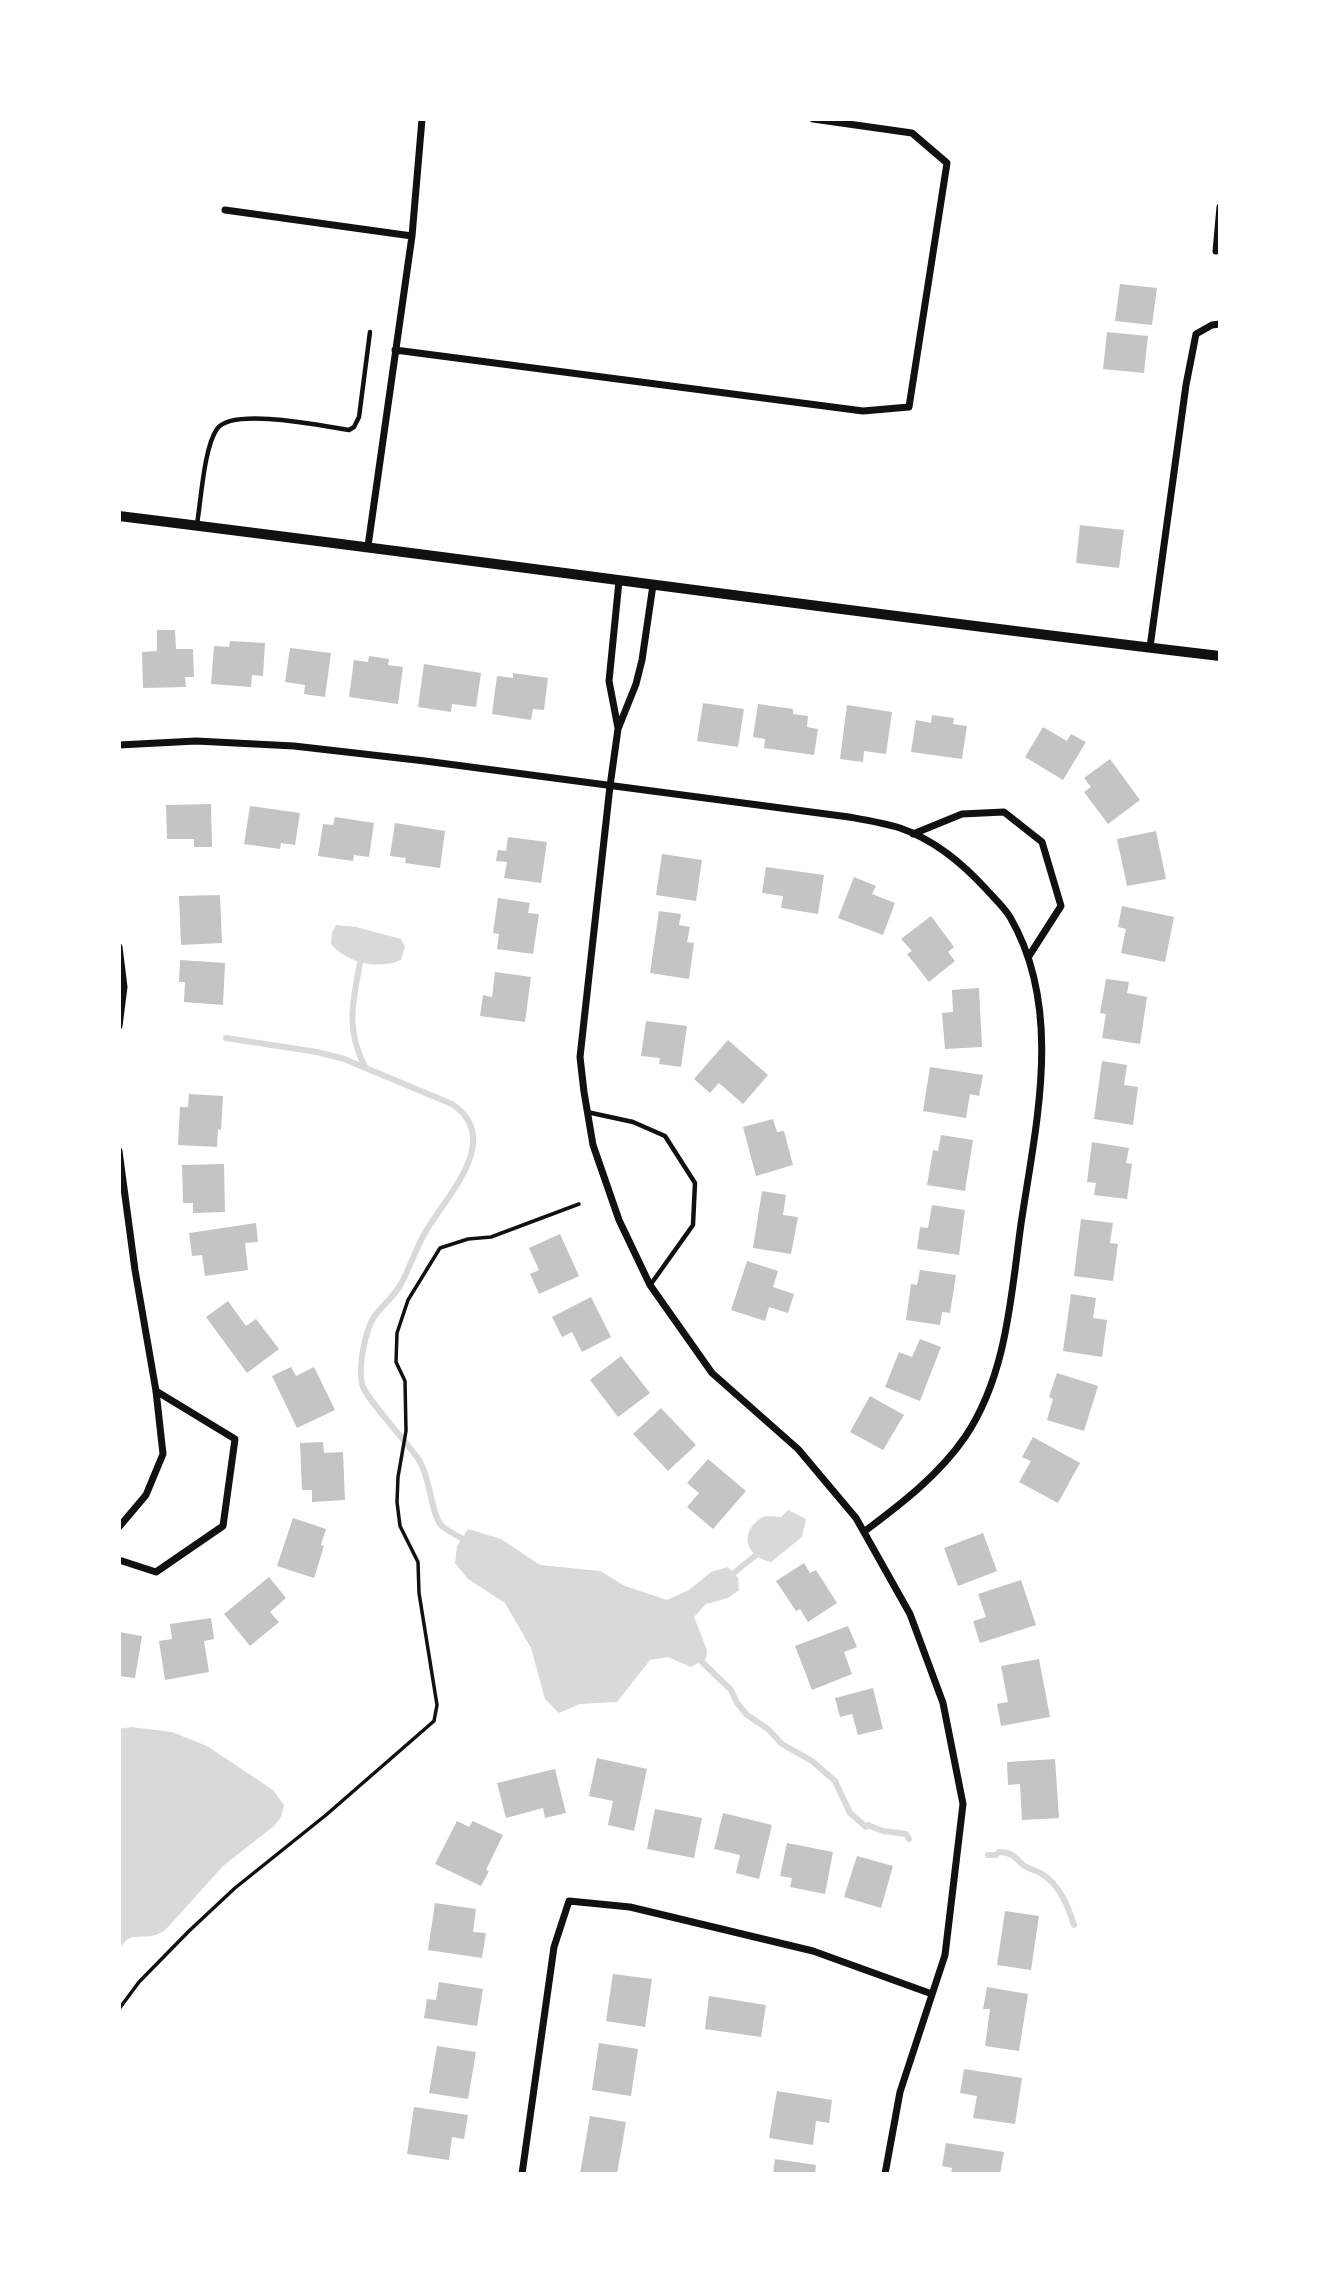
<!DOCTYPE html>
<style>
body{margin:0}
#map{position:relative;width:1339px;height:2293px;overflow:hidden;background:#fff;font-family:Lato,sans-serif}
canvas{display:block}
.frame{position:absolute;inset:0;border:121px solid #fff;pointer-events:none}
</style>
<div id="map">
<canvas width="1339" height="2293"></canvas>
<div class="frame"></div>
</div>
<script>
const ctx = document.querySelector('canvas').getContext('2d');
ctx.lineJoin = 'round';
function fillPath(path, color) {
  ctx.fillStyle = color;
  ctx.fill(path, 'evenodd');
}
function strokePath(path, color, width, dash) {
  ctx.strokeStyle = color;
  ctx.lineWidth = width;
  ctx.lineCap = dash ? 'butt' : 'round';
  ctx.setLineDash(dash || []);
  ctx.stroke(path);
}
const water = new Path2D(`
 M336,925L356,927L401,939L405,947L401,960C378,970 347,963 331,944L332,933Z
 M788,1510L806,1519L802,1537L771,1562C743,1556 739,1529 765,1516L781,1517Z
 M468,1529L501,1539L540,1565L600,1571L625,1586L667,1600L689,1590L711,1572L728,1567L738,1578L739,1590L728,1598L706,1604L694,1617L707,1650L706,1659L691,1667L668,1657L650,1660L617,1702L580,1704L559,1713L545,1699L531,1648L505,1603L468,1579L455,1563L457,1546Z
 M131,1727L172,1732L207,1746L273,1790L284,1805L281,1817L274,1826L223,1866L169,1926C166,1929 163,1932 160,1933C142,1942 129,1928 119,1951V1729Z`);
const stream = new Path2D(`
 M361,957C354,999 344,1026 365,1067
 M226,1038L317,1052L344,1059L452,1104C504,1139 447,1195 426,1231C416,1248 410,1267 401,1284C394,1297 382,1305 374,1317C365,1330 358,1369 362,1384C365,1398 408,1443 419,1460C431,1479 430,1511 441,1525C448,1532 459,1536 468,1542
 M730,1576L761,1551
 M697,1657L731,1690L737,1703L747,1715L768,1729L782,1744L812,1761L835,1781L850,1813L866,1827L868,1825L883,1831L906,1834L909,1839
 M988,1855H996L999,1852C1011,1852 1015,1857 1022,1864C1027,1869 1036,1870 1042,1874C1060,1885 1068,1906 1074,1925`);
const building = new Path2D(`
 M1120,284L1157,288L1152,325L1115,321Z
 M1107,332L1148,336L1144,373L1103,369Z
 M1080,525L1124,530L1119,568L1076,563Z
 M157,630H175L176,649H193L194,677H185L186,687L143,688L142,652L157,651Z
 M230,641L265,643L263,676L252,675L251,687L211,684L214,646L229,647Z
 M290,648L331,653L325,697L304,694L305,685L285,682Z
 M369,656L389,659L388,665L403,667L398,704L349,697L354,660L368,662Z
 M424,664L481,673L476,707L452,704L451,712L418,707Z
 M513,673L548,678L544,710L533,709L531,720L492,714L497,676L513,678Z
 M703,703L744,709L738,747L697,741Z
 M758,704L793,709V714L808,716L807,727L818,729L814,755L764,748L765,739L753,737Z
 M847,705L892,712L886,754L864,751L863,762L840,759Z
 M932,715L954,718L953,724L967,726L962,759L911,752L916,720L931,723Z
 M1043,727L1067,741L1071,734L1086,742L1063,780L1025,757Z
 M1110,759L1140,800L1108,824L1084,792L1091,787L1084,778Z
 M211,804L212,847H194V839H167L166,805Z
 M250,806L300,813L295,845L281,843L280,849L244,844Z
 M335,817L374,823L369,857L354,855L353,861L318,856L323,824L333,825Z
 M395,823L445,831L440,868L405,863L406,858L390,856Z
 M1156,831L1166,879L1127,886L1117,839Z
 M508,837L547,842L541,883L504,878L507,862L496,861L498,850L506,851Z
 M662,854L702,860L696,901L656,895Z
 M766,867L824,875L818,914L781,908L783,896L762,893Z
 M854,877L876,886L872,894L895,903L883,935L838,918Z
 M220,895L222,943L181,945L179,896Z
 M498,898L530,903L528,913L539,914L533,954L497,949L499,934L493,933Z
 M1122,906L1174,917L1165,962L1121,953L1126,929L1118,927Z
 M659,911L681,914L679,925L690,927L687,942L694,943L689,979L650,973Z
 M931,916L954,947L948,952L955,961L929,982L907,954L912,951L901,939Z
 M180,960L225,963L223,1005L184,1002L185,982H179Z
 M495,972L531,977L525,1022L480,1016L483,995L492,997Z
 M1106,979L1129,982L1127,993L1147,997L1140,1044L1102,1038L1106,1014L1100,1013Z
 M979,988L982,1047L945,1049L942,1013L953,1012L952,990Z
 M646,1021L687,1026L681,1067L659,1064L660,1058L641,1056Z
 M728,1040L768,1075L743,1104L719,1083L710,1093L694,1079Z
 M1102,1061L1127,1065L1124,1085L1138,1087L1133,1125L1094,1119Z
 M930,1067L983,1075L979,1096L970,1094L966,1118L923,1111Z
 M189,1094L223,1096L221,1130L218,1129L217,1147L178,1145L180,1107H188Z
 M773,1119L777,1132L784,1131L793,1165L756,1176L743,1127Z
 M941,1135L973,1140L965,1191L927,1185L933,1150L938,1151Z
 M1092,1142L1129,1148L1126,1163L1132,1164L1127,1199L1094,1195L1096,1183L1087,1182Z
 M224,1164L225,1212L193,1213V1203H183L182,1165Z
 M762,1191L786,1195L783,1215L798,1217L791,1254L753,1248Z
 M932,1205L965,1210L959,1255L917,1249L920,1227L928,1228Z
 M1081,1219L1113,1223L1110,1243L1118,1244L1113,1281L1074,1276Z
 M256,1223L258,1242L245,1243L248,1270L205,1276L202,1255L192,1256L189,1233Z
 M560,1234L579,1276L539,1294L530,1274L539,1270L529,1248Z
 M747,1261L778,1271L773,1287L794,1294L788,1313L769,1307L765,1321L731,1310Z
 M920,1270L956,1275L950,1313L942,1312L940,1325L906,1320L911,1284L917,1285Z
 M1071,1294L1096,1298L1093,1318L1107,1320L1102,1357L1063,1351Z
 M591,1297L611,1337L582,1352L572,1332L562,1337L552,1317Z
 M228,1301L246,1326L256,1319L279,1349L247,1373L206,1317Z
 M920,1339L941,1347L920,1401L885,1387L899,1352L912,1357Z
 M621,1356L650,1393L618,1417L590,1380Z
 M291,1367L296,1376L314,1367L335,1410L297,1428L272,1376Z
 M1057,1373L1098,1386L1084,1431L1047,1420L1053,1399L1049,1397Z
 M870,1396L904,1415L883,1450L850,1432Z
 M661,1408L696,1445L668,1471L633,1434Z
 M1033,1437L1080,1463L1058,1503L1019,1482L1031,1461L1022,1457Z
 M323,1442L324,1453L343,1452L345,1500L312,1502V1490H302L300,1443Z
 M708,1459L746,1491L713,1529L687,1507L699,1493L687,1483Z
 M293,1518L326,1529L321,1545L324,1546L314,1578L277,1566Z
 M983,1533L997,1571L958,1586L944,1548Z
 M804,1563L810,1573L816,1570L837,1603L808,1622L800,1609L796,1611L776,1581Z
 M269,1577L286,1598L270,1612L279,1622L250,1646L224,1614Z
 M1021,1580L1036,1625L980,1643L973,1621L986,1617L978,1594Z
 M211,1618L214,1639L204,1641L209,1672L165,1680L159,1641L172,1639L170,1624Z
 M848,1626L857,1647L844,1652L852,1674L812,1690L795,1646Z
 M119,1632L142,1636L135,1678L119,1676Z
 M1039,1659L1050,1717L1001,1726L997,1704L1008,1702L1001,1666Z
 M873,1688L883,1729L858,1735L852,1714L840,1717L835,1698Z
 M597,1758L647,1769L634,1831L608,1825L613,1801L589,1796Z
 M1055,1759L1059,1818L1022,1820L1020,1784L1008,1785L1007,1762Z
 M555,1769L566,1813L545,1818L543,1808L506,1818L497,1783Z
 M655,1809L702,1818L694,1858L647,1849Z
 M723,1813L772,1825L759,1879L736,1873L740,1855L714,1849Z
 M457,1821L469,1827L473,1821L503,1835L486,1870L489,1871L481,1886L435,1864Z
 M787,1843L833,1852L825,1894L790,1887L792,1878L780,1876Z
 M857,1856L893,1866L881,1908L844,1897Z
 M435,1903L476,1909L473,1932L486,1933L482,1958L428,1950Z
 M1005,1911L1039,1916L1031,1970L997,1965Z
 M613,1974L652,1979L645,2027L606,2021Z
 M439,1982L483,1989L477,2026L424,2018L427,1999L436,2000Z
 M987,1987L1028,1994L1019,2051L985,2046L990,2009H983Z
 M709,1996L766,2005L761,2037L705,2029Z
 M599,2043L638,2049L631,2096L592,2090Z
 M437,2046L476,2052L468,2099L429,2093Z
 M964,2069L1022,2078L1015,2124L973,2118L977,2096L960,2093Z
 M777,2091L832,2100L829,2123L816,2121L813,2145L769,2138Z
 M414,2107L468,2115L464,2139L452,2137L449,2160L407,2154Z
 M590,2116L626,2122L617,2174H580Z
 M946,2143L1004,2152L1000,2174H951L952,2168L942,2166Z
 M775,2159L816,2165L815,2174H773Z`);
const path = new Path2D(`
 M119,2009L139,1982L189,1931L235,1888L326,1815L434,1721L437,1705L419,1593L418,1562L400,1526L397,1502L398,1477L406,1431L405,1381L396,1362L397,1333L408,1300L440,1248L468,1239L491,1237L579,1204`);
const service = new Path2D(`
 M197,524C201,501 204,447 217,429C232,407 323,426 349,430L354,427L359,417L370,332
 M587,1112L633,1122L665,1136L695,1183L693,1225L651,1284`);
const minor = new Path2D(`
 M225,210L412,236
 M1216,251L1220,207
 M395,350L863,411L909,407L947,163L912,133L813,119
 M368,546L412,236L422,119
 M653,585L642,660L636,684L618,729L610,786L580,1057L584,1092L593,1145L619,1220L650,1285L712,1373L798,1449L856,1518L910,1614L943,1703L963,1804L945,1955L900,2092L885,2174
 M1150,647L1186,385L1196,334L1212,325L1220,324
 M618,728L609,681L619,581
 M119,745L196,741L294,746L425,761L849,817C866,820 884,823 900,828C935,840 962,863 986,889C994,898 1004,907 1010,917C1064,1010 1036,1123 1021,1224C1011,1295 1007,1375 965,1437C939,1475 901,1504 865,1531
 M913,834L962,814L1004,812L1042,842L1061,906L1029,956
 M119,947L124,987L119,1026
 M119,1151L135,1270L156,1391L163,1454L146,1495L119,1527
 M119,1560L156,1572L223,1526L235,1439L156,1391
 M522,2174L554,1947L569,1901L630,1907L813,1951L932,1994`);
const tertiary = new Path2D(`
 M119,516C486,561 853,613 1220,656`);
fillPath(water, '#d9d9d9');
strokePath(stream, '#d9d9d9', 6);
fillPath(building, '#c4c4c4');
strokePath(path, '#111', 3.5);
strokePath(service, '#111', 4.5);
strokePath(minor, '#111', 7);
strokePath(tertiary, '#111', 10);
</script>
